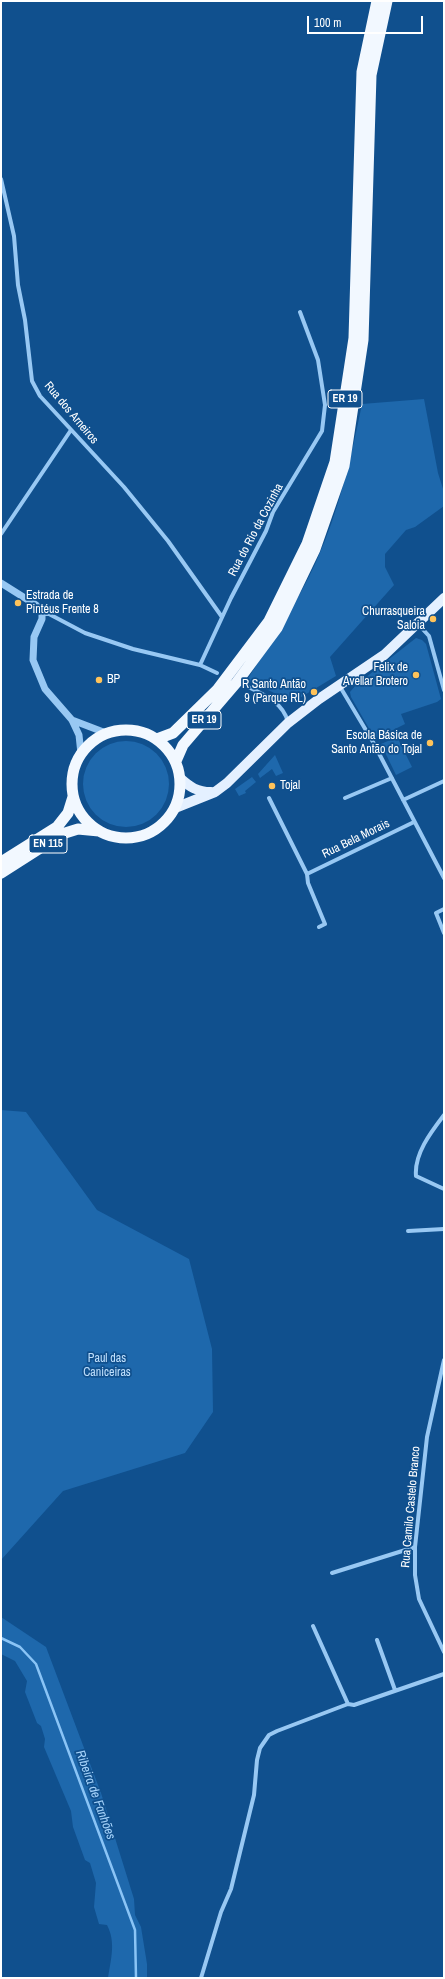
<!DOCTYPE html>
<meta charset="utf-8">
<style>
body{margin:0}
#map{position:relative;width:445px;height:1979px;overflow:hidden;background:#10508e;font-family:"Archivo Narrow",sans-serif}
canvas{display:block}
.frame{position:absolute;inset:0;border:2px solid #fff;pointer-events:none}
.scale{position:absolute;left:307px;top:16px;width:116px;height:18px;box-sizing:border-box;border:2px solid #fff;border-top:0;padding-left:5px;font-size:12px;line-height:14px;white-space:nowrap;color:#fff;-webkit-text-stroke:3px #10508e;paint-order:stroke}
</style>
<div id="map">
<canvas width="445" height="1979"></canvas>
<div class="frame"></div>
<div class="scale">100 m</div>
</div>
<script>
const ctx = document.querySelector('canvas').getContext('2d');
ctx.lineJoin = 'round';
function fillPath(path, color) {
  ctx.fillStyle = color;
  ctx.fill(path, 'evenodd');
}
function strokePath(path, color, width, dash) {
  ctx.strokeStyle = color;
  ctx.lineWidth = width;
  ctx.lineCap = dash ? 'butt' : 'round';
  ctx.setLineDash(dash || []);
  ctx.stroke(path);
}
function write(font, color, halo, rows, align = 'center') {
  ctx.font = font + ' "Archivo Narrow",sans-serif';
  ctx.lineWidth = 3.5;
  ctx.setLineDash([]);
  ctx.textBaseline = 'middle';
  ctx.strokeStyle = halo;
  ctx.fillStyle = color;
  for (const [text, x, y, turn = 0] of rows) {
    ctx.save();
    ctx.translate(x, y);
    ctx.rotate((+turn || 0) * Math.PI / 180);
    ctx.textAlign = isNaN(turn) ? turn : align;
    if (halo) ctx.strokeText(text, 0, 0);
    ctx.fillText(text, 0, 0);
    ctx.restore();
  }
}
const green = new Path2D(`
 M424,399L438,473L444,492V506L415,527L406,530L385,554V567L394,585L330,657L336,676L293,702L247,680C271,642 297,604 316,562C339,511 351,458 362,404Z
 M416,638L422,640L426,644L441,699L437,702L401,714L405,724L375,739L351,697L350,692L356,685Z
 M397,737L412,767L396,775L381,744Z
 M83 784a43 43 0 1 1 86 0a43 43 0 1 1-86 0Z
 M275,755L283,773L276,776L272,769L260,778L258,774Z
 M252,777L256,782L245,791L246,793L239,796L235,789Z
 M1,1110L26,1112L97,1210L189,1259L212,1349L213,1412L185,1453L63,1491L1,1560Z
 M1,1617L46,1647L101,1793L134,1899L135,1915L141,1927L147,1964V1978H108C111,1959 116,1942 107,1925L99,1924L94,1907L96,1883L90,1863L85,1860L73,1827L71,1811L44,1747L45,1739L41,1726L37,1723L25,1692L27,1681L15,1661L1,1654Z`);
const stream = new Path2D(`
 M1,1638L20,1647L36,1664L135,1930L136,1978`);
const minor = new Path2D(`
 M1,179L14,236L18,285L25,320L32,381L40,396L124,487L168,541L222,617
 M1,534L71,430
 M42,614H49L85,633L133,649L200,665L217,673
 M417,623L429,636L444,690
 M200,665L231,598L266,531L273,512L322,431L325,405L318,360L300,312
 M238,682C257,692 282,699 288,722
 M339,685L373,742L444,878
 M269,798L307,874L308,883L325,924L319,927
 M345,798L392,778
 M403,800L444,781
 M307,874L414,822
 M444,909L436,913L444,933
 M444,1115C431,1132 414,1154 416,1176L444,1189
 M408,1231L444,1229
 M444,1360L427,1437L415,1547V1575L419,1599L444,1652
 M332,1573L415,1547
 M313,1626L348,1704L354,1705L444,1674
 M377,1640L395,1690
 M201,1978L221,1912L231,1889L254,1795L257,1760L260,1748L269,1735L277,1731L348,1704`);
const tertiary = new Path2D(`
 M1,583L36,605L42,612V619L34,637L33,660L45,689L72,720L79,735L81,754
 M72,720L106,733`);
const primary = new Path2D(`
 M180,778C190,787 197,792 211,792
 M175,808L215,792L227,783L288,723L319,699L384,655L444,598`);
const trunk = new Path2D(`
 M72 784a54 54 0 1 1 108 0a54 54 0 1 1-108 0Z
 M157,739L173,733L217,690L269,621L307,544L335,462L354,338L362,72L377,1
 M176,761L183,745L237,682L277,628L315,549L344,466L363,340L371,75L387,1
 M1,862L57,827L68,813L73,797
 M1,873L62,834L78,829L99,831`);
const markers = [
 [18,603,4,"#ffc35a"],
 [433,619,4,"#ffc35a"],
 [416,675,4,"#ffc35a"],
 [99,680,4,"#ffc35a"],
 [314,692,4,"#ffc35a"],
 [430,743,4,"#ffc35a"],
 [272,786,4,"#ffc35a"]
];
const shields = [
 [345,399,34],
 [204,720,34],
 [48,844,38]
];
const shieldNames = [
 ["ER 19",345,399],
 ["ER 19",204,720],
 ["EN 115",48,844]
];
const streetNames = [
 ["Rua dos Arneiros",71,413,50],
 ["Rua do Rio da Cozinha",256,530,-62],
 ["Rua Bela Morais",356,839,-26],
 ["Rua Camilo Castelo Branco",411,1507,-85]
];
const poiNames = [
 ["Estrada de",26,596,"left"],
 ["Pintéus Frente 8",26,610,"left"],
 ["Churrasqueira",425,612],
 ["Saloia",425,626],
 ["Felix de",408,668],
 ["Avellar Brotero",408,682],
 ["BP",107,680,"left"],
 ["R Santo Antão",306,685],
 ["9 (Parque RL)",306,699],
 ["Escola Básica de",422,736],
 ["Santo Antão do Tojal",422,750],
 ["Tojal",280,786,"left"]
];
const parkNames = [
 ["Paul das",107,1359],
 ["Caniceiras",107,1373]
];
const waterNames = [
 ["Ribeira de Fanhões",95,1795,70]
];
fillPath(green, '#1e68ac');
strokePath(stream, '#8ac4f6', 2.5);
strokePath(minor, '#98c8f3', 4);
strokePath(tertiary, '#98c8f3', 7);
strokePath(primary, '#e4f0ff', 10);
strokePath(trunk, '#f2f8ff', 11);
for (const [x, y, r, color] of markers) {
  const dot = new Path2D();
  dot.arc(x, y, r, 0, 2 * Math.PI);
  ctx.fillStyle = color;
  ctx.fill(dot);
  strokePath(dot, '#10508e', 1.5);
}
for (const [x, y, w] of shields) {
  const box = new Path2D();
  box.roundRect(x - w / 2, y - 9, w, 18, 3);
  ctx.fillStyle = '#10508e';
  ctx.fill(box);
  strokePath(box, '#fff', 1);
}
write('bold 11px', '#fff', null, shieldNames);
write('12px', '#fff', '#10508e', streetNames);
write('12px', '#fff', '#10508e', poiNames, 'right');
write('12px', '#c0e0fd', '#10508e', parkNames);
write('italic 13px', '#a4d2fa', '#10508e', waterNames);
</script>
